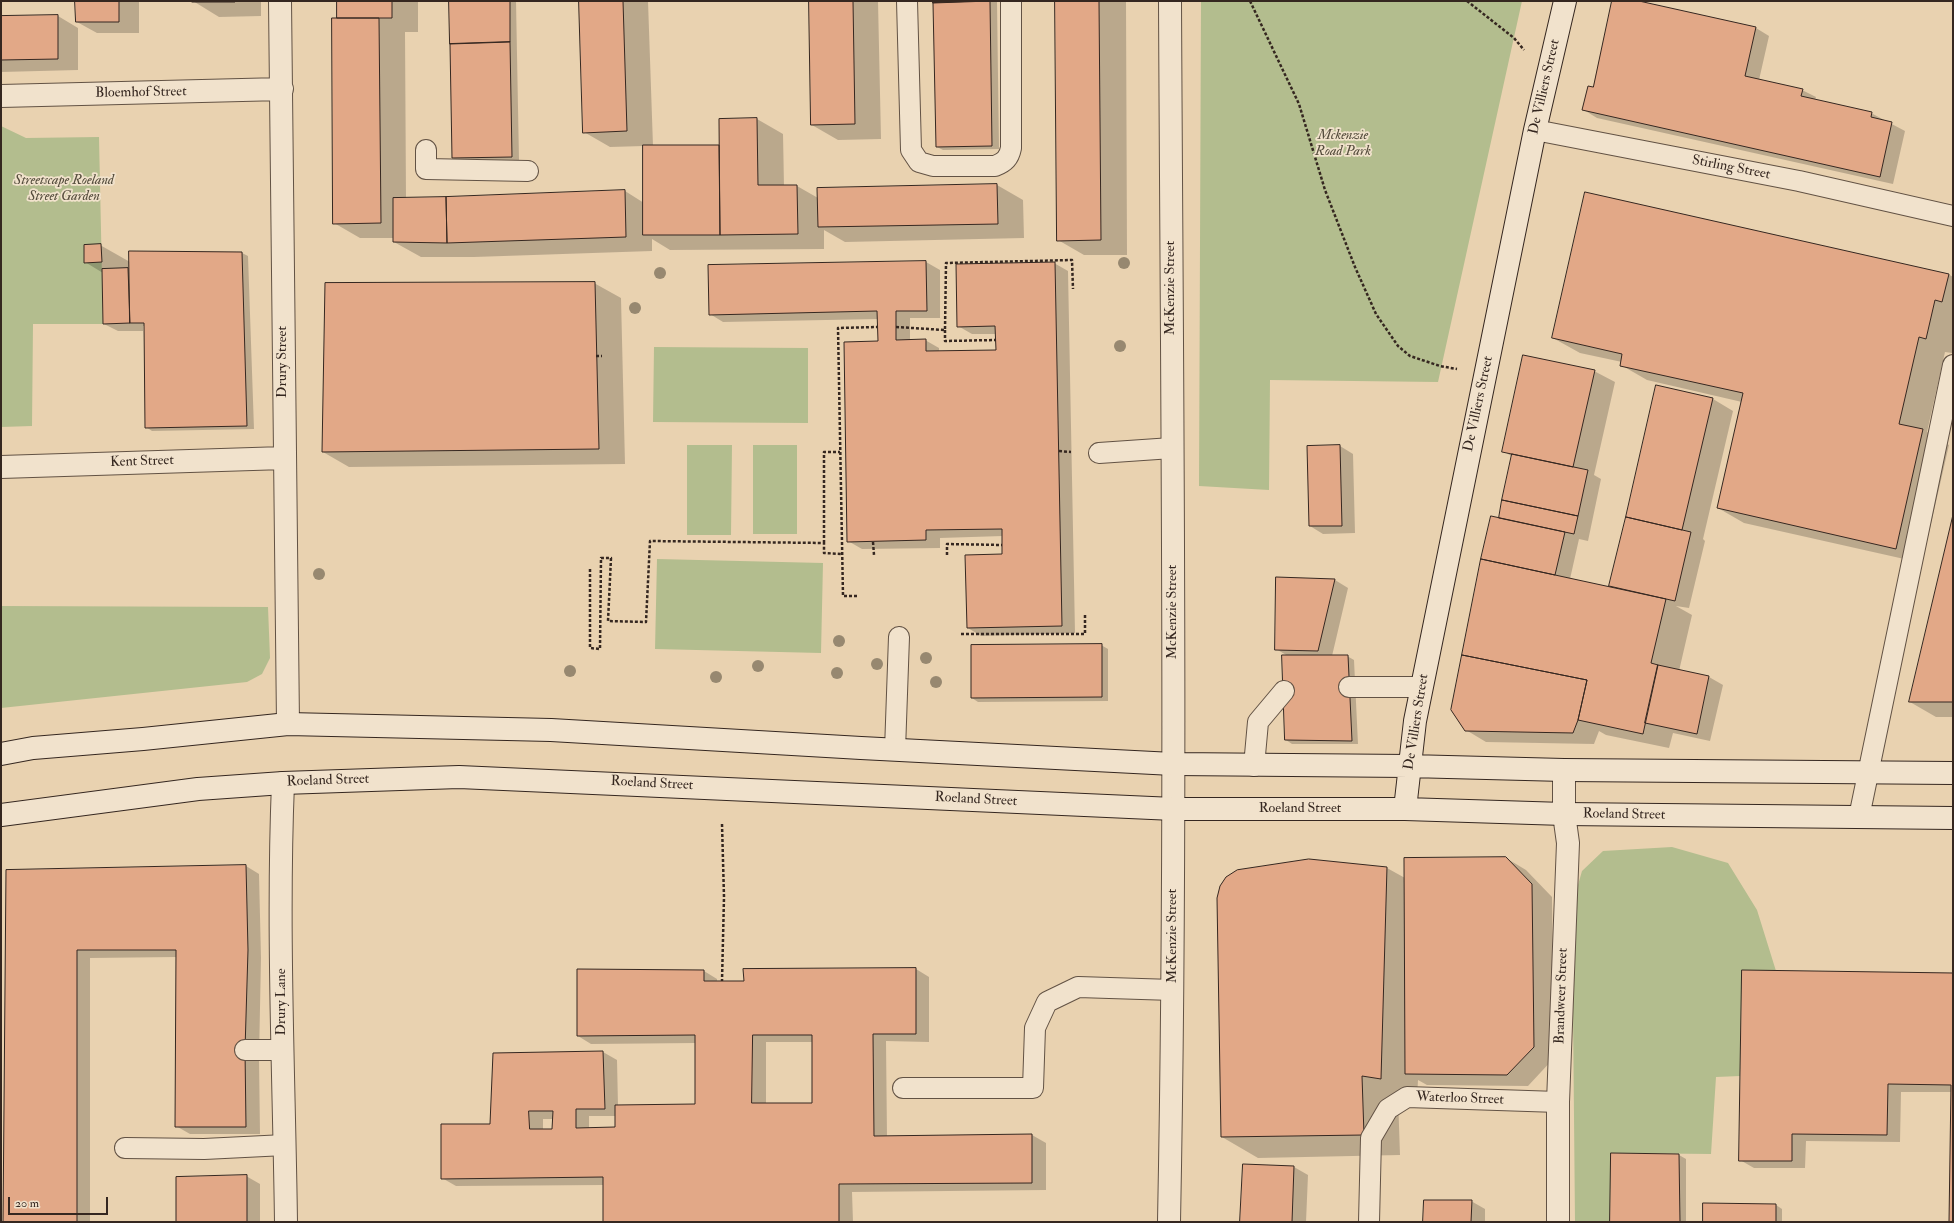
<!DOCTYPE html>
<style>
body{margin:0}
#map{position:relative;width:1954px;height:1223px;overflow:hidden;background:#e9d2b0;font-family:"IM FELL Double Pica",serif}
canvas{display:block}
.frame{position:absolute;inset:0;border:2px solid #352720;pointer-events:none}
.scale{position:absolute;left:8px;top:1197px;width:100px;height:18px;box-sizing:border-box;border:2px solid #352720;border-top:0;padding-left:5px;font-size:12px;line-height:14px;white-space:nowrap;color:#352720;-webkit-text-stroke:3px #f1e2cc;paint-order:stroke}
</style>
<div id="map">
<canvas width="1954" height="1223"></canvas>
<div class="frame"></div>
<div class="scale">20 m</div>
</div>
<script>
const ctx = document.querySelector('canvas').getContext('2d');
ctx.lineJoin = 'round';
function fillPath(path, color) {
  ctx.fillStyle = color;
  ctx.fill(path, 'evenodd');
}
function strokePath(path, color, width, dash) {
  ctx.strokeStyle = color;
  ctx.lineWidth = width;
  ctx.lineCap = dash ? 'butt' : 'round';
  ctx.setLineDash(dash || []);
  ctx.stroke(path);
}
function write(font, color, halo, rows, align = 'center') {
  ctx.font = font + ' "IM FELL Double Pica",serif';
  ctx.lineWidth = 3.5;
  ctx.setLineDash([]);
  ctx.textBaseline = 'middle';
  ctx.strokeStyle = halo;
  ctx.fillStyle = color;
  for (const [text, x, y, turn = 0] of rows) {
    ctx.save();
    ctx.translate(x, y);
    ctx.rotate((+turn || 0) * Math.PI / 180);
    ctx.textAlign = isNaN(turn) ? turn : align;
    if (halo) ctx.strokeText(text, 0, 0);
    ctx.fillText(text, 0, 0);
    ctx.restore();
  }
}
const green = new Path2D(`
 M1201,1H1522L1438,382L1270,380L1269,490L1199,486Z
 M1,126L26,138L99,137L103,324H33L32,426L1,427Z
 M654,347L808,348V423L653,422Z
 M687,445H732L731,535H687Z
 M753,445H797V534H753Z
 M657,559L823,563L821,653L655,649Z
 M1,606L268,607L270,658L262,674L247,682L1,708Z
 M1672,847L1728,863L1757,910L1776,971H1742L1740,1076L1716,1077L1711,1154L1612,1153L1610,1222H1575L1572,906L1582,871L1603,851Z`);
const shadow = new Path2D(`
 M76,1H139V33H97L77,22Z
 M261,1V16L219,17L193,1Z
 M338,1H418V32H405L406,199L625,191L644,203V146L610,147L584,132L580,1H648L653,146H720L757,119L783,134L784,186H797L818,198L997,185L1023,200L1024,238L845,242L824,230V249L670,250L652,239V251L474,257H421L394,242V238H360L334,223Z
 M450,1H516L519,160L459,162L453,158Z
 M810,1H878L881,139L838,140L812,125Z
 M934,1H997L999,149L943,150L937,147Z
 M1057,1H1126L1127,255H1084L1058,240Z
 M1613,1H1635L1756,28L1769,36L1759,80L1802,90L1816,97L1815,100L1871,113L1905,131L1893,184L1597,118L1584,110L1594,88Z
 M58,16L78,28V70L1,72V17Z
 M100,245L130,262L242,253L248,256L254,429L152,431L146,427L145,326H143V331H118L104,324L103,273L85,262Z
 M926,262L940,270V318H910V341L925,340L939,348V352L997,351V334H972L958,326L1054,263L1068,271L1075,633L981,636L968,628L1003,555V536L940,538V548L862,549L848,541L879,342L878,319L723,322L710,314L709,266Z
 M1948,274L1953,277V350L1952,353L1945,352L1927,432L1949,445L1922,563L1744,523L1718,508L1742,402L1647,380L1621,365L1622,362L1580,353L1553,338Z
 M594,283L621,298L625,464L349,467L323,452Z
 M1594,371L1615,382L1594,475L1601,479L1588,541L1579,539L1570,579L1615,588L1610,586L1713,399L1733,411L1703,539L1705,541L1689,608L1676,606L1692,615L1679,671L1709,677L1723,685L1710,741L1673,733L1669,748L1606,735L1599,731L1594,744L1486,742L1466,730L1499,519L1513,457L1503,451Z
 M1340,446L1353,454L1355,533L1323,534L1310,526Z
 M1953,520V717H1936L1910,702Z
 M1277,578L1335,580L1348,588L1332,656H1347L1354,660L1358,744H1292L1286,740L1288,656L1276,649Z
 M1101,645L1108,649V701L978,702L972,698Z
 M1506,858L1526,870L1552,897L1554,1058L1528,1086L1427,1085L1418,1080L1417,1099L1398,1096L1400,1155L1258,1158L1222,1137L1237,871L1309,860L1387,868L1405,878Z
 M246,866L259,874L261,958L259,1058L260,1134H190L176,1126L177,957L90,958V1222H3L7,871Z
 M916,969L929,977V1042L886,1041L887,1137L1032,1135L1046,1143V1190L852,1192L853,1222H604V1185L456,1186L442,1178L491,1125L603,1052L617,1060L618,1106L696,1105V1043L591,1044L578,1036L704,971L717,979V982H745ZM766,1042H813V1104H766ZM589,1116H616V1128H589ZM543,1119H554L553,1130H543Z
 M1953,974V1222H1950L1952,1092H1901L1900,1142L1806,1141L1805,1168H1754L1740,1160Z
 M1612,1154L1679,1155L1686,1159V1222H1611Z
 M1244,1165L1294,1167L1308,1175L1306,1222H1242Z
 M246,1176L260,1184V1222H177Z
 M1471,1201L1485,1209V1222H1424Z
 M1776,1205L1782,1209V1222H1704Z`);
const building = new Path2D(`
 M75,1H119V22H76Z
 M192,1H235V2H192Z
 M337,1H392V18H337Z
 M449,1H510V42L450,44Z
 M579,1H623L627,131L583,133Z
 M809,1H853L855,124L811,125Z
 M933,1H990L933,3Z
 M990,1L992,146L936,147L933,3Z
 M1055,1H1099L1101,240L1057,241Z
 M1612,1H1639L1756,27L1745,76L1803,89L1801,96L1872,112L1871,117L1892,122L1880,177L1582,110L1588,86L1593,87Z
 M58,15V59L1,60V16Z
 M332,18H379L381,223L333,224Z
 M510,42L512,157L452,158L450,44Z
 M757,118L758,185H797L798,234L720,235L719,119Z
 M643,145H719L720,235H643Z
 M997,184L998,224L818,227L817,188Z
 M625,190L626,237L447,243L446,197Z
 M1585,192L1949,274L1942,302L1935,300L1926,339L1919,337L1899,424L1923,429L1896,549L1717,508L1743,393L1620,366L1622,354L1552,338Z
 M446,197L447,243L393,242V198Z
 M101,244L102,262L84,263V245Z
 M129,251L242,252L247,426L145,428L144,323H130Z
 M926,261L927,311H896V340L926,339V351L996,350L995,326L957,327L956,264L1055,262L1062,626L967,628L965,555L1002,554V529L926,530V540L847,542L844,342L878,341L877,311L709,315L708,265Z
 M128,268L130,323L103,324L102,269Z
 M595,282L599,449L322,452L325,283Z
 M1523,355L1595,370L1573,467L1502,452Z
 M1656,385L1713,398L1682,530L1626,517Z
 M1340,445L1342,526H1309L1307,446Z
 M1512,454L1588,470L1578,516L1502,500Z
 M1502,500L1578,516L1574,534L1499,518Z
 M1953,515V702H1909Z
 M1491,516L1565,532L1555,575L1481,559Z
 M1626,517L1691,532L1675,601L1609,586Z
 M1481,559L1666,599L1651,663L1658,665L1643,734L1578,720L1587,680L1462,655Z
 M1276,577L1335,579L1318,651L1275,650Z
 M1102,644V697L971,698V645Z
 M1282,655H1348L1352,741L1285,740Z
 M1462,655L1587,680L1578,720L1573,733L1465,731L1451,710Z
 M1658,665L1709,676L1697,734L1645,723Z
 M1506,857L1532,884L1534,1047L1507,1075L1405,1074L1404,858Z
 M1309,859L1387,867L1381,1079L1362,1076L1364,1135L1221,1137L1217,898L1220,886L1226,877L1237,870Z
 M246,865L248,950L245,1050L246,1127H175L176,950H77V1222H3L6,870Z
 M916,968V1034H873L874,1136L1032,1134V1183L839,1184V1222H603V1177L441,1179V1124H490L493,1053L603,1051L605,1109H576V1128L615,1127V1105L695,1104V1035L577,1036V969L704,970V981H744L743,969ZM753,1035H812V1103H752ZM529,1111H553L552,1129H530Z
 M1742,970L1953,973V1222H1949L1951,1085L1888,1084L1887,1135L1792,1134V1161H1739Z
 M1611,1153L1679,1154L1680,1222H1610Z
 M1243,1164L1294,1166L1292,1222H1240Z
 M247,1175V1222H176V1177Z
 M1424,1200H1472L1471,1222H1423Z
 M1703,1203L1776,1204V1222H1703Z`);
const path = new Path2D(`
 M1250,1L1299,104L1325,190L1355,267L1376,314L1398,346L1410,356L1440,366L1457,369
 M1467,1L1514,38L1524,50
 M896,327L945,330L946,263L1072,260L1073,289
 M945,330V341L996,340
 M596,356H602
 M1059,451L1071,452
 M873,542L874,555
 M824,543V452H840
 M947,555V544L1002,545
 M590,569V648L600,649L601,558H611L608,621L646,622L650,541L824,543V553L842,554
 M857,596H843L838,328L877,327
 M961,634H1085V613
 M722,824L724,897L722,981`);
const lane = new Path2D(`
 M907,1L911,150L919,162L933,166H995C1005,162 1009,158 1011,148V1
 M1535,130L1799,181L1953,216
 M426,150V169L528,171
 M1099,453L1172,448
 M1349,687H1422
 M895,750L899,637
 M1254,766L1258,722L1284,691
 M1859,817L1953,365
 M245,1050H282
 M903,1088H1033L1035,1028L1047,1002L1078,987L1173,990
 M125,1148L204,1149L285,1145
 M1369,1222L1371,1138L1388,1109L1407,1097L1558,1102`);
const street = new Path2D(`
 M280,1L288,724
 M1,96L282,89
 M1,467L284,458
 M283,783C277,929 284,1076 286,1222
 M1169,1222C1177,815 1172,408 1170,1
 M1558,1222V1102L1568,843L1564,814V770`);
const secondary = new Path2D(`
 M1,754L33,748L143,739L288,724L551,730L861,748L1173,764L1409,766L1564,770L1953,773
 M1405,809L1415,721L1535,130L1565,1
 M1,815L198,789L283,783L459,777L1174,809H1405L1564,814L1953,818`);
const trees = [
 [1124,263],
 [660,273],
 [635,308],
 [1120,346],
 [319,574],
 [839,641],
 [926,658],
 [877,664],
 [758,666],
 [570,671],
 [837,673],
 [716,677],
 [936,682]
];
const streetNames = [
 ["De Villiers Street",1545,87,-77],
 ["Bloemhof Street",141,93,-1],
 ["Stirling Street",1731,168,11],
 ["McKenzie Street",1171,288,-90],
 ["Drury Street",283,362,-90],
 ["De Villiers Street",1479,404,-78],
 ["Kent Street",142,462,-2],
 ["McKenzie Street",1173,612,-90],
 ["De Villiers Street",1417,722,-81],
 ["Roeland Street",328,781,-2],
 ["Roeland Street",652,784,3],
 ["Roeland Street",976,800,3],
 ["Roeland Street",1300,809],
 ["Roeland Street",1624,815,1],
 ["McKenzie Street",1173,936,-90],
 ["Brandweer Street",1562,996,-88],
 ["Drury Lane",282,1002,-90],
 ["Waterloo Street",1460,1099,2]
];
const parkNames = [
 ["Mckenzie",1343,136],
 ["Road Park",1343,152],
 ["Streetscape Roeland",64,181],
 ["Street Garden",64,197]
];
fillPath(green, '#b3bd8e');
fillPath(shadow, '#0003');
fillPath(building, '#e2a887');
strokePath(building, '#352720', 1);
strokePath(lane, '#625244', 22);
strokePath(street, '#625244', 24);
strokePath(secondary, '#352720', 24);
strokePath(path, '#352720', 2.5, [3, 2]);
strokePath(lane, '#f1e2cc', 20);
strokePath(street, '#f1e2cc', 22);
strokePath(secondary, '#f1e2cc', 22);
ctx.fillStyle = '#978870';
for (const [x, y] of trees) {
  ctx.beginPath();
  ctx.arc(x, y, 6, 0, 2 * Math.PI);
  ctx.fill();
}
write('14px', '#352720', '#f1e2cc', streetNames);
write('italic 14px', '#544c3c', '#f1e2cc', parkNames);
</script>
